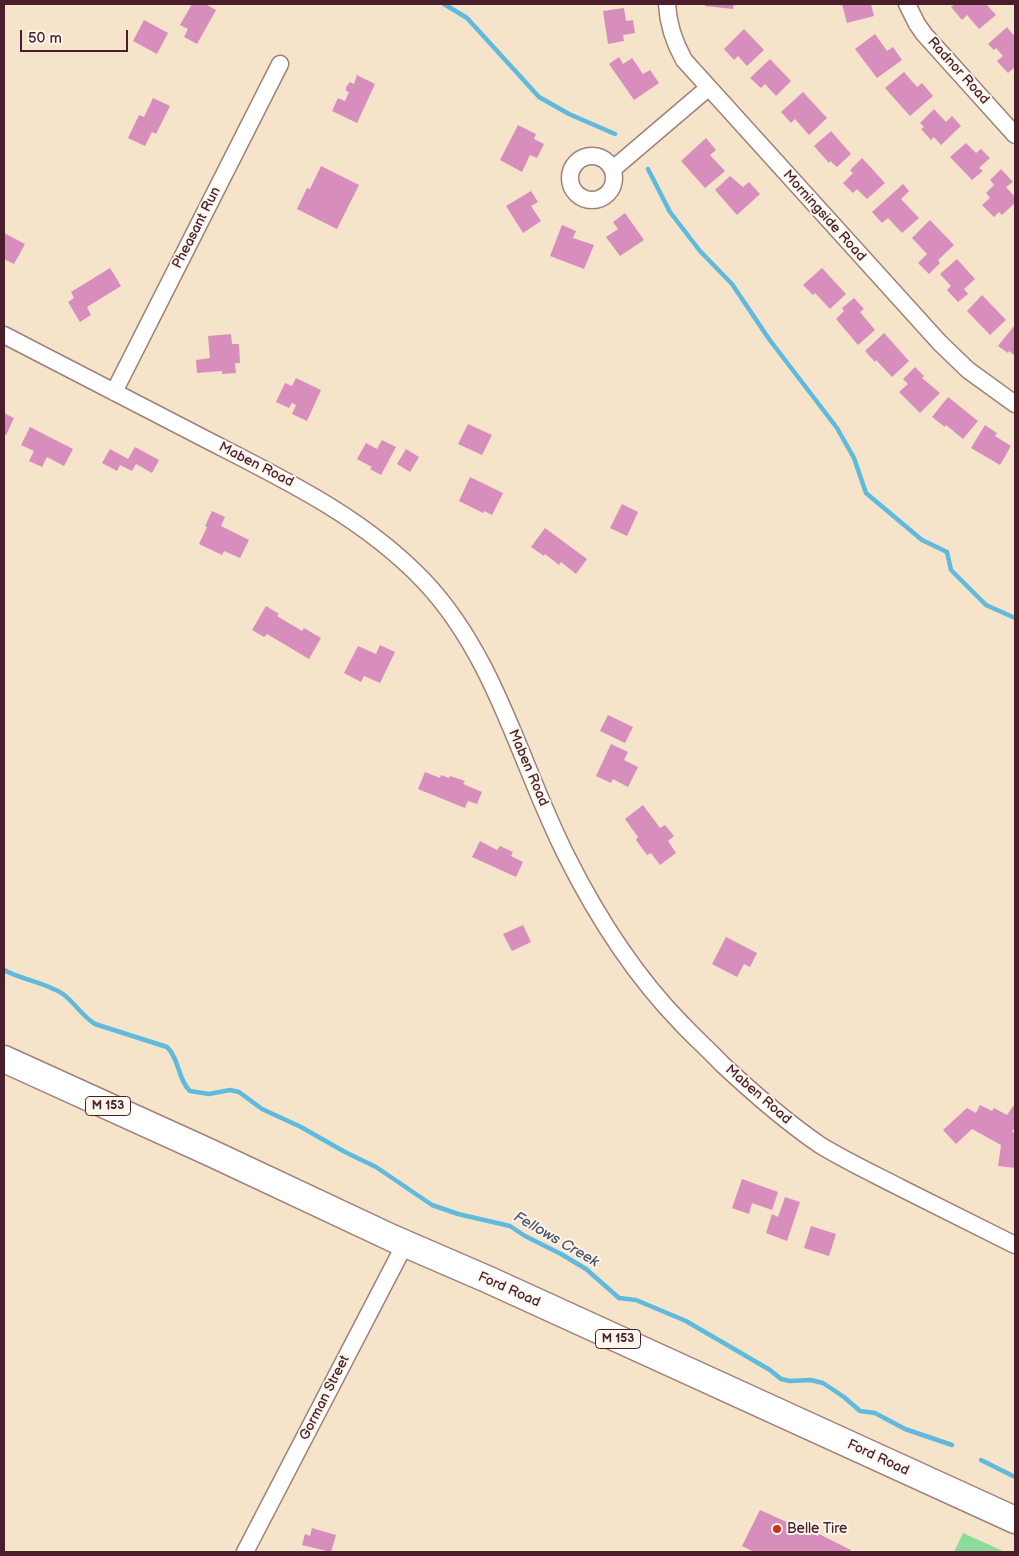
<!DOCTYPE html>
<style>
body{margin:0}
#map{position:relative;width:1019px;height:1556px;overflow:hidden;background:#f5e3ca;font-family:"Balsamiq Sans",sans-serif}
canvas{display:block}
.frame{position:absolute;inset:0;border:5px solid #4a1f2b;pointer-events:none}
.scale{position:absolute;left:20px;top:30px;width:108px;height:22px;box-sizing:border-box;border:2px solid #4a1f2b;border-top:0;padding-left:6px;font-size:15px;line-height:18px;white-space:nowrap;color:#4a1f2b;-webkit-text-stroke:4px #fbf7ec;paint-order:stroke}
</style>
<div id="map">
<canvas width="1019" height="1556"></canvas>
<div class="frame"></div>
<div class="scale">50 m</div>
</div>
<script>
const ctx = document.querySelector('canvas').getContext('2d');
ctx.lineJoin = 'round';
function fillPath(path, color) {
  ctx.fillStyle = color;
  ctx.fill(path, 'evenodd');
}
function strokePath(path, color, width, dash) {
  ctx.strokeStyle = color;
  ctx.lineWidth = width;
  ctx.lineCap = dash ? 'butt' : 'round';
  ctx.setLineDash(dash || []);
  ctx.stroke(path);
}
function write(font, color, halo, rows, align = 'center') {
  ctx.font = font + ' "Balsamiq Sans",sans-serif';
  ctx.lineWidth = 4;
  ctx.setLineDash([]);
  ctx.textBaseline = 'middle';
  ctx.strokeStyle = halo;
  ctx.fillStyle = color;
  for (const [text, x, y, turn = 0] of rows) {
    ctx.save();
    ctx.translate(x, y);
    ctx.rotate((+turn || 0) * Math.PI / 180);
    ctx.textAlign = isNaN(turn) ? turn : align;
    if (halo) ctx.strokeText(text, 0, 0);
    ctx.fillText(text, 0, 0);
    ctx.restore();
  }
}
const green = new Path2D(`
 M963,1533L1005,1552H954Z`);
const stream = new Path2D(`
 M444,4L467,18L539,97L569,114L615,134
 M648,169L670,212L700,251L732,284L769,339L837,428L854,458L866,493L922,540L947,552L951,570L986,605L1015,618
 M4,970C22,980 45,982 63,994C75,1003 82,1016 95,1024L167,1047C179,1058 178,1080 190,1091L209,1094L230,1090L239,1092L262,1109L301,1127L345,1152L376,1167L432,1205L458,1214L510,1226L525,1236L561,1254L586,1269L619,1298L636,1300L686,1321L770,1370L781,1379L790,1381L811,1380L823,1383L844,1397L860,1411L875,1413L905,1429L952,1445
 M981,1460L1015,1477`);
const building = new Path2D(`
 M192,4H205L216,10L197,44L184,37L188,29L180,25Z
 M705,4H734L733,9L705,6Z
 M842,4H871L874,16L847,23Z
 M955,4H986L996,15L979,29L967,15L962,20L951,7Z
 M624,8L626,21L633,20L635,33L623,35L624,41L608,44L603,11Z
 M144,20L168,33L157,54L133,41Z
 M1007,27L1015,37V67L1008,73L997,61L1003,56L996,48L994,50L988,44Z
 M744,29L764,50L747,66L738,56L734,60L724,49Z
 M875,34L887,51L893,47L902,60L877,78L855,49Z
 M619,57L623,64L632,58L643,74L650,70L659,83L634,100L609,64Z
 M770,59L791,81L776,96L765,84L761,88L750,78Z
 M904,72L917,87L922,83L933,96L910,116L885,88Z
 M357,75L375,84L357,123L332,111L338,98L345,101L349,92L346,91V87L350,82L354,84Z
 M803,92L827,118L809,135L795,119L791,123L781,112Z
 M153,98L170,106L156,134L152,132L145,146L128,138L139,115L144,117Z
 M934,109L946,122L952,116L961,126L941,145L934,137L931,140L921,129L924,127L920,123Z
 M518,125L536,134L534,139L544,144L537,158L530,155L522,172L500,160Z
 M831,131L851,154L837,167L830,161L829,163L814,146Z
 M706,138L716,150L710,155L725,171L705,188L681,161Z
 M966,143L976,153L981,149L990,158L979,168L983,171L972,180L950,157Z
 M862,158L885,183L867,199L857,189L853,193L843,183L853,173L850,170Z
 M321,166L359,185L337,229L297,209L307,188L310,189Z
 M1001,169L1013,182L1006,187L1015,197V203L1002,215L999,212L994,217L982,205L990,198L986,193L994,185L990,180Z
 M730,176L743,187L749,182L760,194L737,215L715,190Z
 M903,184L909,191L901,199L919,218L902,233L888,218L882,223L872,212Z
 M531,191L538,202L531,206L541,221L523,233L506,206Z
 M625,213L644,240L620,256L606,237L618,229L613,222Z
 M930,220L954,245L938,260L940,263L929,274L918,263L927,254L912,238Z
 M562,225L576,231L573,238L594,245L584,269L550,256Z
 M4,233L25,244L14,264L4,259Z
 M957,259L975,279L964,289L968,294L958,302L947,290L951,286L940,274Z
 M110,268L121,286L87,307L91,315L80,322L68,302L74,298L71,292Z
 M822,268L846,294L830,309L815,293L813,295L803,285Z
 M982,295L1006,320L990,335L967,311Z
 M854,298L864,309L860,312L875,330L858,345L836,319L844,311L842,308Z
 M1014,326L1015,327V356L1009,351L1008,353L998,346Z
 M884,333L909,361L892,377L876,360L875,362L865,351Z
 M231,334L232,344H239L240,363H235L236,373L222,374V371L197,373L196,360L210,358L208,336Z
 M915,367L924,376L922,378L940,393L920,413L899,392L908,384L903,379Z
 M296,378L321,390L307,421L292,414L296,405L292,403L289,408L276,402L285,383L292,386Z
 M948,397L978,421L963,439L946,425L945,427L932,417Z
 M4,413L14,418L6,435H4Z
 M468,424L492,435L482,455L458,444Z
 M985,425L997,433L995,436L1011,446L1000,465L971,448Z
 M30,427L73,449L64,466L47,457L42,467L29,461L34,451L21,445Z
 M382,440L396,447L381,475L370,469L372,467L357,459L366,443L377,449Z
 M135,447L159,460L152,473L136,464L132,471L120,465L117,471L102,463L110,449L128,459Z
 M406,449L419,457L410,472L397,464Z
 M470,477L503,493L492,515L484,511L483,513L459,501Z
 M622,504L638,512L627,536L610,528Z
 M212,511L225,517L221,526L249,540L240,558L224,551L222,555L199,544L207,527L205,526Z
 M545,528L587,559L576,574L561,562L559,565L545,554L544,556L531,547Z
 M266,606L279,614L277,616L302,631L304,628L321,638L309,659L267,634L264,637L252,630Z
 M380,645L395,652L380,683L364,676L361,682L344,673L358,646L376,654Z
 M608,715L633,727L625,743L600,731Z
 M611,744L628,752L624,760L638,767L628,787L613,779L611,783L596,776Z
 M425,772L440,778L441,775L449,778L450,776L465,781L463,784L482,792L477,804L468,801L465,808L418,789Z
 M643,805L660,828L665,825L674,836L668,841L676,853L660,865L651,853L647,855L636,840L638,837L625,819Z
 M480,841L497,850L500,846L513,852L511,856L523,862L516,877L472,857Z
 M523,925L531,942L512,951L503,934Z
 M726,937L757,953L750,967L744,964L737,977L712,964Z
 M980,1105L992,1111L994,1108L1007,1115L1013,1106L1015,1107V1127L1012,1132L1015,1133V1168L998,1166L1001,1145L972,1129L956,1144L943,1130L967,1108L976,1113Z
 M742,1179L778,1192L772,1210L752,1203L749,1214L732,1208Z
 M785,1197L800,1202L787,1241L766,1233L772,1214L778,1217Z
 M811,1226L836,1234L829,1256L804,1248Z
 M760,1510L818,1536L819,1534L851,1550L850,1552H754L742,1546Z
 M312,1528L336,1535L331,1552L302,1545L305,1534L310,1536Z`);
const minor = new Path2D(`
 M667,4C668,25 674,42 684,60L940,343L968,370L1015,404
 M907,4L917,24L924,34L1015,135
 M570 178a22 22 0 1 1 44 0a22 22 0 1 1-44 0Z
 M613,169L708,88
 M4,335C73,371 142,406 211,442C287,481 364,518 424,581C496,657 520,764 566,855C597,917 634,975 682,1024C695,1038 709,1050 722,1064C753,1093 785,1121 820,1145C846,1161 874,1174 901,1188C939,1207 977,1226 1015,1245
 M114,392L280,64
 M245,1552L405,1244`);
const primary = new Path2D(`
 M4,1059L211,1153L392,1238L489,1280L1015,1520`);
const markers = [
 [777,1529,5,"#c8321e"]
];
const shields = [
 [108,1106,45],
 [618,1339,45]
];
const shieldNames = [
 ["M 153",108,1106],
 ["M 153",618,1339]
];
const streetNames = [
 ["Radnor Road",958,71,48],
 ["Morningside Road",824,216,48],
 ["Pheasant Run",197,228,-63],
 ["Maben Road",256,465,27],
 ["Maben Road",528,768,67],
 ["Maben Road",758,1095,41],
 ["Ford Road",509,1290,24],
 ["Gorman Street",325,1398,-63],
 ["Ford Road",878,1458,25]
];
const poiNames = [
 ["Belle Tire",787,1529]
];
const waterNames = [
 ["Fellows Creek",556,1240,30]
];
fillPath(green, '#8bdb9b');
strokePath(stream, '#5fbadd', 4.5);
fillPath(building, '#d78ebd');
strokePath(minor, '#a0817a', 19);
strokePath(primary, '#a0817a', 29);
strokePath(minor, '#fff', 16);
strokePath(primary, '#fff', 26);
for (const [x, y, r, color] of markers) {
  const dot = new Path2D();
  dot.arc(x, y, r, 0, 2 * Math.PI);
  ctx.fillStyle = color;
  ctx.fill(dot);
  strokePath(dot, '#fbf7ec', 2);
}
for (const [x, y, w] of shields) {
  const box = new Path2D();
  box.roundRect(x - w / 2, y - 9.5, w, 19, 4);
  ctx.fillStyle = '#fbf7ec';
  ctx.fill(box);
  strokePath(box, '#4a1f2b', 1);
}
write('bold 12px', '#4a1f2b', null, shieldNames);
write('14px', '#4a1f2b', '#fbf7ec', streetNames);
write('14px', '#4a1f2b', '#fbf7ec', poiNames, 'left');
write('italic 15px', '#515569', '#fbf7ec', waterNames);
</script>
